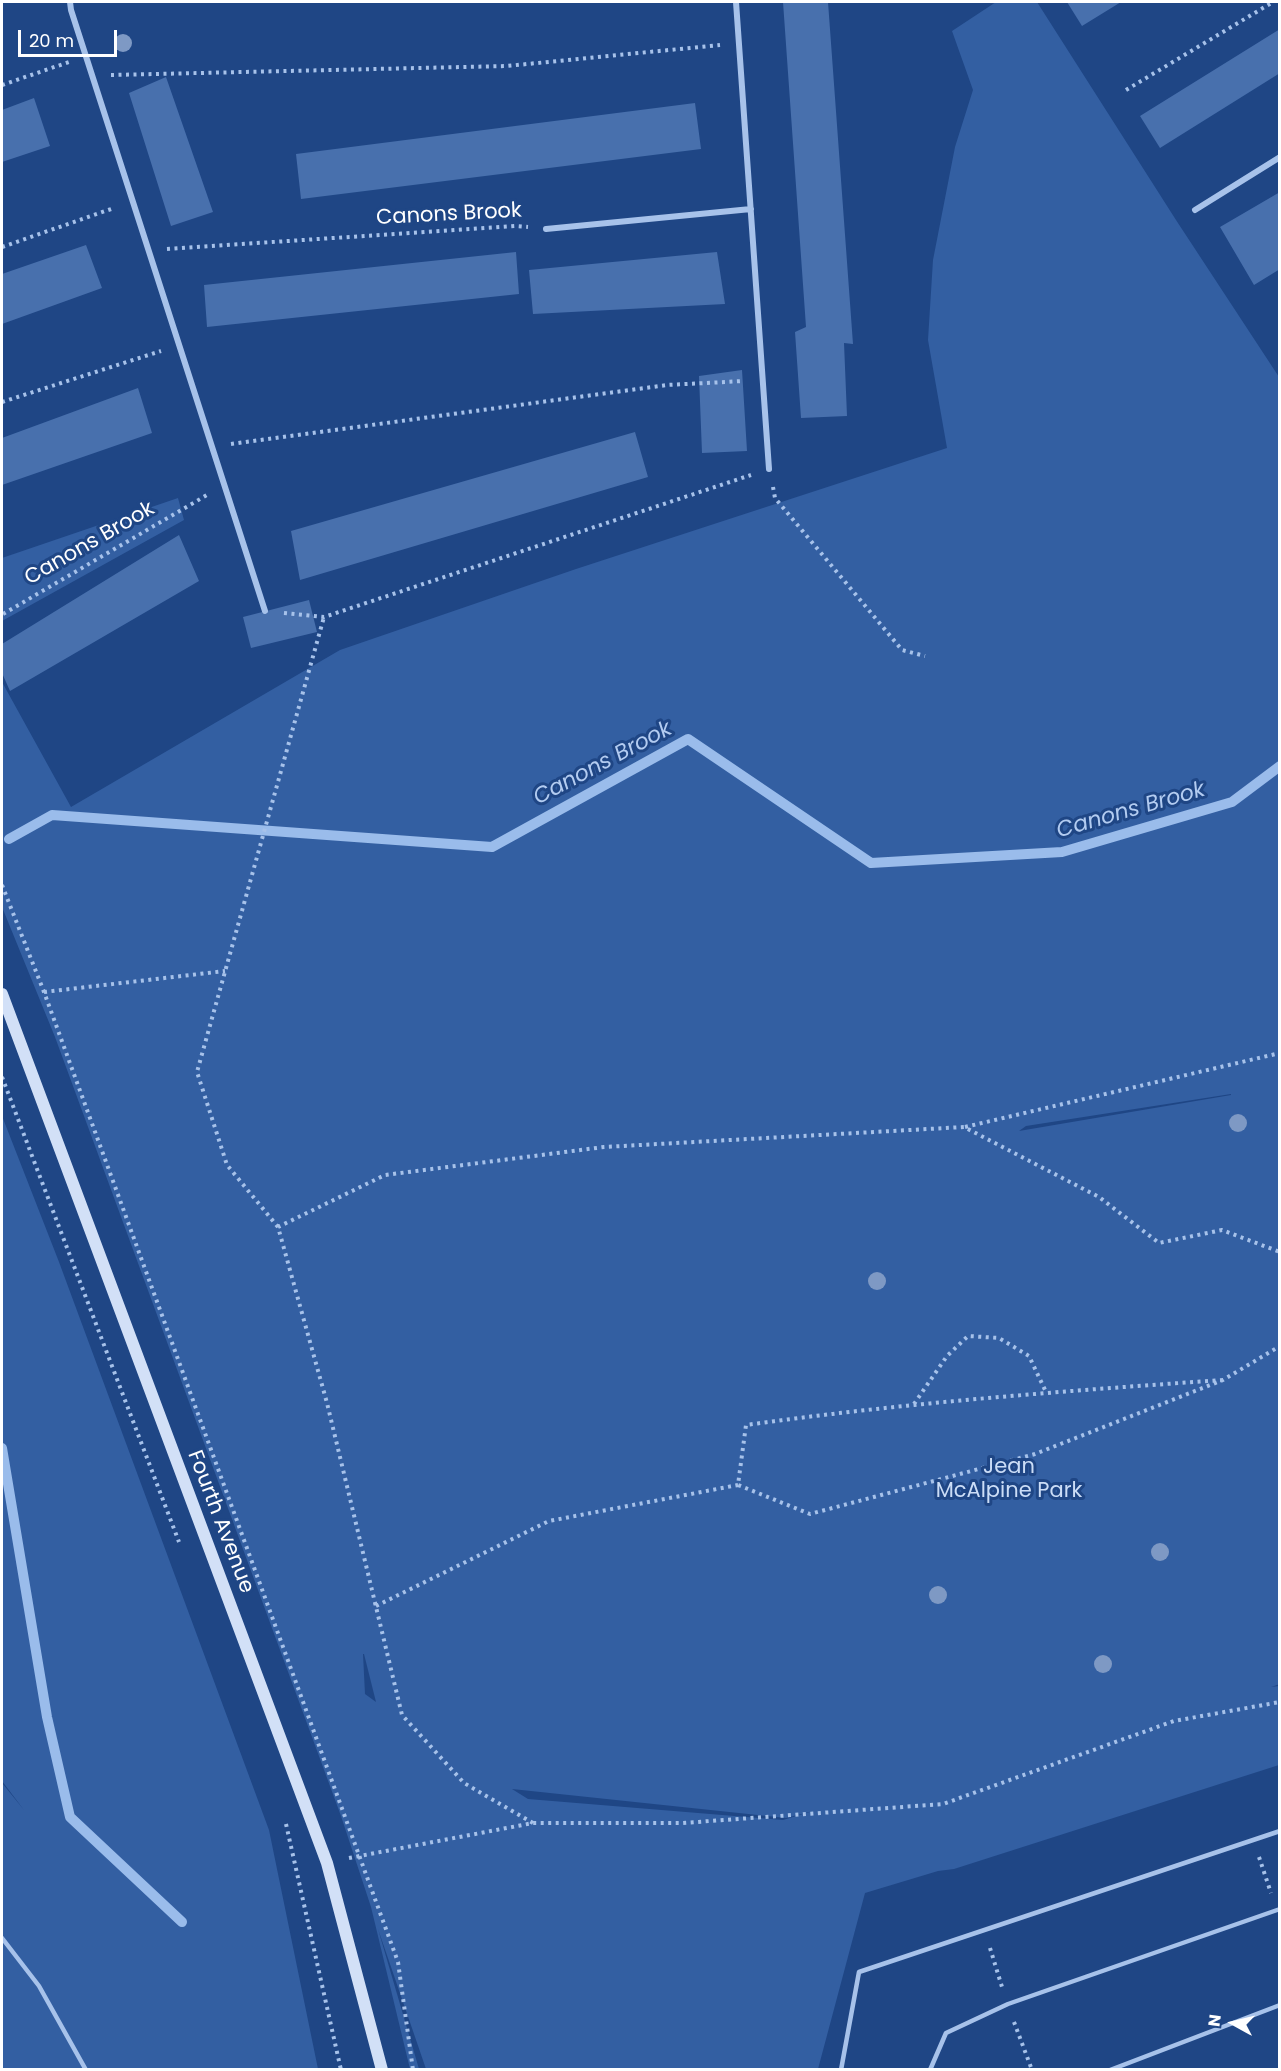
<!DOCTYPE html>
<style>
body{margin:0}
#map{position:relative;width:1281px;height:2071px;overflow:hidden;background:#1f4685;font-family:Poppins,sans-serif}
canvas{display:block}
.frame{position:absolute;inset:0;border:3px solid #fff;pointer-events:none}
.north{position:absolute;left:1203px;top:1993px;width:60px;height:60px;-webkit-text-stroke:4px #1f4685;paint-order:stroke;rotate:278deg;font-size:16px;font-weight:700;line-height:24px;text-align:center;color:#fff}
.north::after{content:'';display:block;margin:auto;width:21px;height:27px;background:#fff;clip-path:polygon(50% 0,100% 100%,50% 72%,0 100%)}
.scale{position:absolute;left:18px;top:30px;width:99px;height:27px;box-sizing:border-box;border:3px solid #fff;border-top:0;padding-left:8px;font-size:18px;line-height:21px;white-space:nowrap;color:#fff;-webkit-text-stroke:4px #1f4685;paint-order:stroke}
</style>
<div id="map">
<canvas width="1281" height="2071"></canvas>
<div class="frame"></div>
<div class="north">N</div>
<div class="scale">20 m</div>
</div>
<script>
const ctx = document.querySelector('canvas').getContext('2d');
ctx.lineJoin = 'round';
function fillPath(path, color) {
  ctx.fillStyle = color;
  ctx.fill(path, 'evenodd');
}
function strokePath(path, color, width, dash) {
  ctx.strokeStyle = color;
  ctx.lineWidth = width;
  ctx.lineCap = dash ? 'butt' : 'round';
  ctx.setLineDash(dash || []);
  ctx.stroke(path);
}
function write(font, color, halo, rows, align = 'center') {
  ctx.font = font + ' Poppins,sans-serif';
  ctx.lineWidth = 6;
  ctx.setLineDash([]);
  ctx.textBaseline = 'middle';
  ctx.strokeStyle = halo;
  ctx.fillStyle = color;
  for (const [text, x, y, turn = 0] of rows) {
    ctx.save();
    ctx.translate(x, y);
    ctx.rotate((+turn || 0) * Math.PI / 180);
    ctx.textAlign = isNaN(turn) ? turn : align;
    if (halo) ctx.strokeText(text, 0, 0);
    ctx.fillText(text, 0, 0);
    ctx.restore();
  }
}
const green = new Path2D(`
 M996,2H1037L1176,220L1279,377L1280,1684L1271,1687L1279,1686V1765L954,1869L938,1871L865,1893L818,2069H426L378,1929L419,2069H410L371,1907L341,1816L55,1037L2,907V682L71,807L340,650L576,569L947,448L928,340L933,260L955,147L973,90L952,31ZM1231,1094V1095L1019,1131L1026,1126ZM363,1654H364L376,1702L365,1694ZM512,1789L786,1818L813,1811L783,1820L528,1799Z
 M178,498L184,520L2,621V558Z
 M2,1116L59,1262L269,1830L318,2069H2V1783L24,1810L2,1781Z`);
const stream = new Path2D(`
 M9,839L52,815L492,847L688,739L871,863L1062,852L1232,802L1280,766
 M2,1448L47,1717L70,1817L182,1922`);
const building = new Path2D(`
 M783,2H828L853,344L844,343L847,416L801,418L795,332L806,327Z
 M1067,2H1121L1082,26Z
 M1280,29V73L1160,148L1140,116Z
 M166,77L213,212L171,226L129,93Z
 M34,98L50,146L2,162V110Z
 M695,103L701,149L301,199L296,154Z
 M1280,192V269L1254,285L1220,227Z
 M86,245L102,288L2,324V274Z
 M516,252L519,294L207,327L204,285Z
 M717,252L725,304L533,314L529,270Z
 M742,370L747,451L702,453L699,376Z
 M138,388L152,433L2,485V438Z
 M635,432L648,477L300,580L291,531Z
 M179,535L199,581L10,691L2,673V644Z
 M309,600L317,632L251,648L243,617Z`);
const path = new Path2D(`
 M111,75L507,66L720,45
 M2,85L69,62
 M1126,90L1273,2
 M2,247L114,208
 M167,249L515,226L528,227
 M2,402L161,351
 M231,444L667,385L744,381
 M773,487L775,498L902,650L925,656
 M284,613L324,617L751,475
 M3,614L207,495
 M2,885L44,992L398,1962L413,2070
 M44,992L225,971
 M2,1077L179,1542
 M965,1127L1280,1053
 M278,1227L227,1165L197,1072L324,617
 M1223,1380C1063,1391 904,1403 746,1425L738,1485L810,1514L1035,1454L1223,1380L1280,1346
 M914,1404L947,1356L968,1336L999,1338L1029,1356L1046,1392
 M376,1606L549,1521L738,1485
 M533,1823L464,1783L402,1715L327,1403L278,1227L385,1175L604,1147L964,1127L1099,1197L1159,1243L1222,1230L1280,1252
 M286,1824L341,2070
 M1259,1857L1271,1893
 M349,1858L533,1823H683L943,1804L1174,1721L1280,1702
 M990,1948L1002,1987
 M1014,2022L1032,2070`);
const lane = new Path2D(`
 M2,1938L39,1986L86,2070
 M841,2070L859,1972L1280,1831
 M930,2070L946,2033L1008,2004L1280,1909
 M1110,2070L1280,2005`);
const street = new Path2D(`
 M70,2L71,10L265,611
 M736,2L769,469
 M1195,210L1280,157
 M546,229L751,209`);
const secondary = new Path2D(`
 M2,994L327,1863L382,2070`);
const trees = [
 [123,43],
 [1238,1123],
 [877,1281],
 [1160,1552],
 [938,1595],
 [1103,1664]
];
const streetNames = [
 ["Canons Brook",449,215,-3],
 ["Canons Brook",90,544,-30],
 ["Fourth Avenue",220,1522,69]
];
const parkNames = [
 ["Jean",1009,1468],
 ["McAlpine Park",1009,1492]
];
const waterNames = [
 ["Canons Brook",603,764,-28],
 ["Canons Brook",1131,811,-16]
];
fillPath(green, '#335fa2');
strokePath(stream, '#9abceb', 10);
fillPath(building, '#4870ad');
strokePath(path, '#a7c2ea', 4, [3, 4.5]);
strokePath(lane, '#a7c2ea', 4.5);
strokePath(street, '#a7c2ea', 6);
strokePath(secondary, '#d2e0f7', 12);
ctx.fillStyle = '#7e99c4';
for (const [x, y] of trees) {
  ctx.beginPath();
  ctx.arc(x, y, 9, 0, 2 * Math.PI);
  ctx.fill();
}
write('21px', '#fff', '#1f4685', streetNames);
write('21px', '#cbddf7', '#1f4685', parkNames);
write('italic 22px', '#b3ccf1', '#1f4685', waterNames);
</script>
